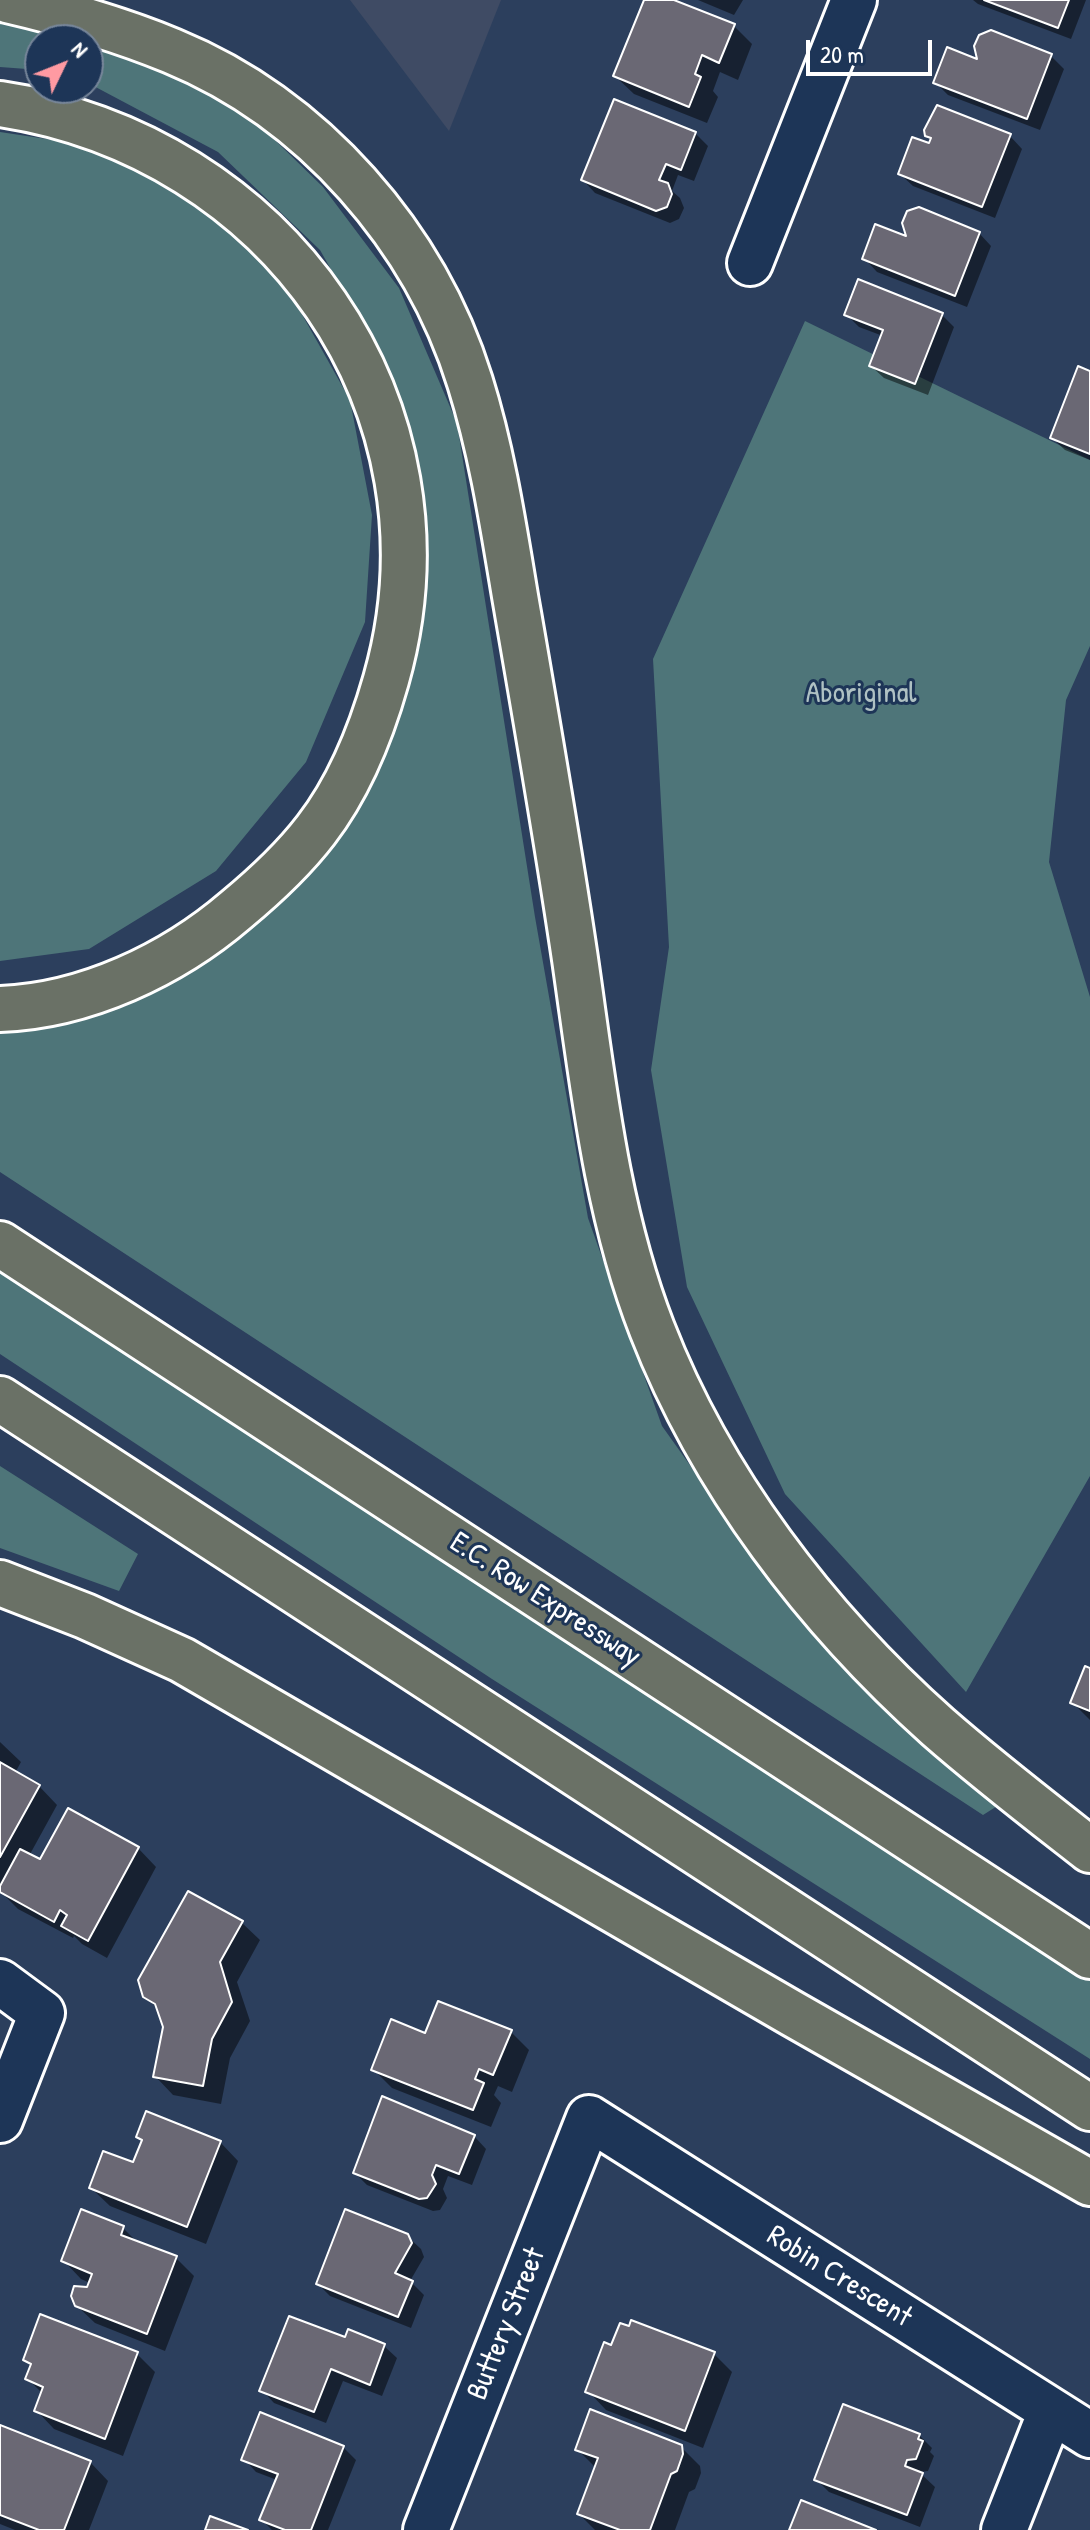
<!DOCTYPE html>
<style>
body{margin:0}
#map{position:relative;width:1090px;height:2530px;overflow:hidden;background:#2c3f5d;font-family:"Patrick Hand",sans-serif}
canvas{display:block}
.north{position:absolute;left:24px;top:24px;width:80px;height:80px;box-sizing:border-box;background:#1d3557;border:2px solid #77869a;border-radius:50%;rotate:47deg;font-size:22px;font-weight:700;line-height:32px;text-align:center;color:#fff}
.north::after{content:'';display:block;margin:auto;width:28px;height:36px;background:#ff9aa2;clip-path:polygon(50% 0,100% 100%,50% 72%,0 100%)}
.scale{position:absolute;left:806px;top:40px;width:126px;height:36px;box-sizing:border-box;border:4px solid #fff;border-top:0;padding-left:10px;font-size:24px;line-height:28px;white-space:nowrap;color:#fff;-webkit-text-stroke:6px #1d3557;paint-order:stroke}
</style>
<div id="map">
<canvas width="1090" height="2530"></canvas>
<div class="north">N</div>
<div class="scale">20 m</div>
</div>
<script>
const ctx = document.querySelector('canvas').getContext('2d');
ctx.lineJoin = 'round';
function fillPath(path, color) {
  ctx.fillStyle = color;
  ctx.fill(path, 'evenodd');
}
function strokePath(path, color, width, dash) {
  ctx.strokeStyle = color;
  ctx.lineWidth = width;
  ctx.lineCap = dash ? 'butt' : 'round';
  ctx.setLineDash(dash || []);
  ctx.stroke(path);
}
function write(font, color, halo, rows, align = 'center') {
  ctx.font = font + ' "Patrick Hand",sans-serif';
  ctx.lineWidth = 6;
  ctx.setLineDash([]);
  ctx.textBaseline = 'middle';
  ctx.strokeStyle = halo;
  ctx.fillStyle = color;
  for (const [text, x, y, turn = 0] of rows) {
    ctx.save();
    ctx.translate(x, y);
    ctx.rotate((+turn || 0) * Math.PI / 180);
    ctx.textAlign = isNaN(turn) ? turn : align;
    if (halo) ctx.strokeText(text, 0, 0);
    ctx.fillText(text, 0, 0);
    ctx.restore();
  }
}
const built = new Path2D(`
 M350,0H501L449,131Z`);
const green = new Path2D(`
 M0,21L73,36L82,40H40V70L0,67Z
 M88,42L238,104L323,187L399,288L457,423L535,917L588,1218L662,1426L759,1562L1002,1803L983,1815L0,1172V1034L126,1006L232,943L307,870L409,671L428,532L393,379L320,250L218,152L88,83Z
 M0,132L87,145L209,209L290,293L350,400L372,515L365,622L306,762L216,871L89,949L0,961Z
 M805,321L1090,460V646L1066,700L1049,862L1090,997V1476L966,1692L785,1494L687,1287L651,1070L669,947L653,659Z
 M0,1271L1090,1979V2059L492,1679L0,1354Z
 M0,1466L138,1554L119,1591L0,1548Z`);
const shadow = new Path2D(`
 M646,0H669L734,26L752,44L738,80L720,72L713,91L718,97L707,123L634,94L615,76Z
 M698,0H743L734,15Z
 M973,0H1086L1071,39L978,4Z
 M991,32L1051,56L1064,69L1040,130L948,95L935,82L979,62Z
 M695,133L708,146L694,181L678,175L672,191L680,198L684,208L679,219L670,223L595,193L583,180Z
 M927,135L1010,136L1022,149L995,218L913,186L900,174L931,146L933,140Z
 M979,233L991,246L967,307L877,272L865,259L908,239Z
 M846,314L942,315L954,327L928,395L884,378L871,366L883,336L859,327Z
 M1090,373V460L1065,450L1052,438Z
 M1090,1671V1720L1072,1702Z
 M0,1742L21,1762L15,1773L39,1786L57,1805L29,1856L40,1862L138,1848L156,1867L107,1958L82,1944L74,1936L73,1938L18,1909L0,1891Z
 M241,1922L260,1940L237,1982L250,2021L230,2058L221,2104L173,2095L155,2076L165,2027L160,2011L145,1996Z
 M511,2032L529,2050L512,2092L498,2086L494,2095L501,2103L491,2127L392,2088L373,2069L426,2036Z
 M138,2136L220,2142L238,2161L206,2244L110,2206L91,2188L134,2165L143,2142Z
 M474,2136L486,2149L472,2185L448,2176L443,2189L447,2198L440,2210L433,2211L367,2185L355,2173Z
 M123,2228L139,2244L176,2258L194,2276L165,2351L95,2323L76,2305L90,2283L81,2279L63,2260Z
 M407,2236L421,2249L424,2257L410,2281L424,2295L411,2328L330,2296L318,2284Z
 M346,2340L384,2346L397,2358L382,2396L343,2381L326,2423L274,2403L262,2390Z
 M137,2354L155,2372L123,2456L54,2429L36,2410L42,2393L28,2379L32,2367L25,2360Z
 M714,2354L732,2372L703,2448L606,2410L588,2391Z
 M0,2427L90,2462L108,2481L89,2530H15L0,2524Z
 M919,2435L932,2448L930,2452L934,2456L928,2471L919,2472L935,2487L920,2527L829,2492L817,2480Z
 M343,2447L356,2460L328,2530H272L262,2520L277,2480L256,2472L244,2459Z
 M681,2447L700,2466L701,2473L695,2489L689,2492L675,2530H595L579,2514L596,2468L577,2449Z`);
const building = new Path2D(`
 M644,0H674L735,24L719,63L702,55L695,74L701,77L689,107L613,76Z
 M984,0H1069L1058,28Z
 M991,30L1052,54L1027,119L933,83L947,47L977,59L974,46L979,35Z
 M614,99L696,132L681,170L666,164L659,180L668,183L672,194L667,207L656,211L581,180Z
 M937,105L1011,134L982,207L898,174L912,137L929,143L931,138L925,136L924,130Z
 M919,207L980,232L955,296L862,259L875,224L906,236L902,223L907,211Z
 M858,279L943,313L915,384L869,366L883,330L844,315Z
 M1078,366L1090,371V454L1050,438Z
 M1085,1666L1090,1668V1711L1070,1703Z
 M0,1762L40,1785L0,1857Z
 M68,1808L139,1847L88,1941L61,1926L67,1915L60,1910L54,1922L0,1892V1886L20,1849L40,1859Z
 M188,1891L243,1921L220,1962L232,2002L212,2039L203,2086L153,2077L163,2027L155,2004L143,1997L138,1980Z
 M438,2001L512,2030L493,2075L479,2069L475,2079L484,2083L473,2110L371,2070L391,2019L425,2033Z
 M382,2096L475,2135L459,2174L436,2165L432,2175L436,2184L427,2198L419,2199L353,2173Z
 M146,2111L221,2141L187,2227L89,2188L103,2151L133,2162L142,2140L136,2137Z
 M81,2209L124,2226L121,2235L177,2256L147,2334L75,2306L71,2296L74,2286L87,2287L92,2274L61,2261Z
 M345,2209L408,2234L412,2243L395,2273L413,2281L398,2317L316,2284Z
 M40,2314L138,2352L105,2439L34,2411L43,2387L25,2379L31,2364L23,2360Z
 M289,2316L345,2337L348,2329L385,2344L370,2385L331,2369L314,2412L259,2391Z
 M631,2320L715,2352L685,2431L585,2392L604,2342L611,2345L620,2323L629,2326Z
 M843,2404L920,2434L918,2439L923,2441L916,2459L907,2460L905,2466L923,2473L907,2515L814,2480Z
 M590,2409L682,2445L683,2454L677,2471L671,2474L650,2530H620L577,2514L598,2458L575,2450Z
 M260,2412L344,2446L311,2530H285L259,2520L278,2474L241,2460Z
 M0,2425L91,2461L64,2530H39L0,2515Z
 M801,2500L876,2530H789Z
 M210,2516L248,2530H205Z`);
const minor = new Path2D(`
 M750,263L854,0
 M0,1982L42,2013L0,2120
 M426,2530L589,2118L1090,2435
 M1004,2530L1051,2411`);
const motorway = new Path2D(`
 M7,0C63,13 119,29 172,51C313,109 425,237 470,382C492,452 503,524 515,596C536,717 557,837 575,959C593,1083 606,1211 652,1329C711,1481 817,1619 938,1727C987,1770 1039,1810 1090,1850
 M0,104C276,145 464,406 386,680C371,733 350,786 316,830C293,860 265,886 236,910C172,965 85,1006 0,1009
 M0,1244L1090,1956
 M0,1399L1090,2108
 M0,1583L85,1616L182,1660L793,2014L1090,2183`);
const parkNames = [
 ["Aboriginal",861,694]
];
const streetNames = [
 ["E.C. Row Expressway",545,1600,33],
 ["Robin Crescent",839,2277,32],
 ["Buttery Street",507,2324,-68]
];
fillPath(built, '#3f4b64');
fillPath(green, '#4e7579');
fillPath(shadow, '#0007');
fillPath(building, '#6a6874');
strokePath(building, '#fff', 2);
strokePath(minor, '#fff', 50);
strokePath(motorway, '#fff', 50);
strokePath(minor, '#1d3557', 44);
strokePath(motorway, '#6a7166', 44);
write('30px', '#afc1c3', '#1d3557', parkNames);
write('30px', '#fff', '#1d3557', streetNames);
</script>
